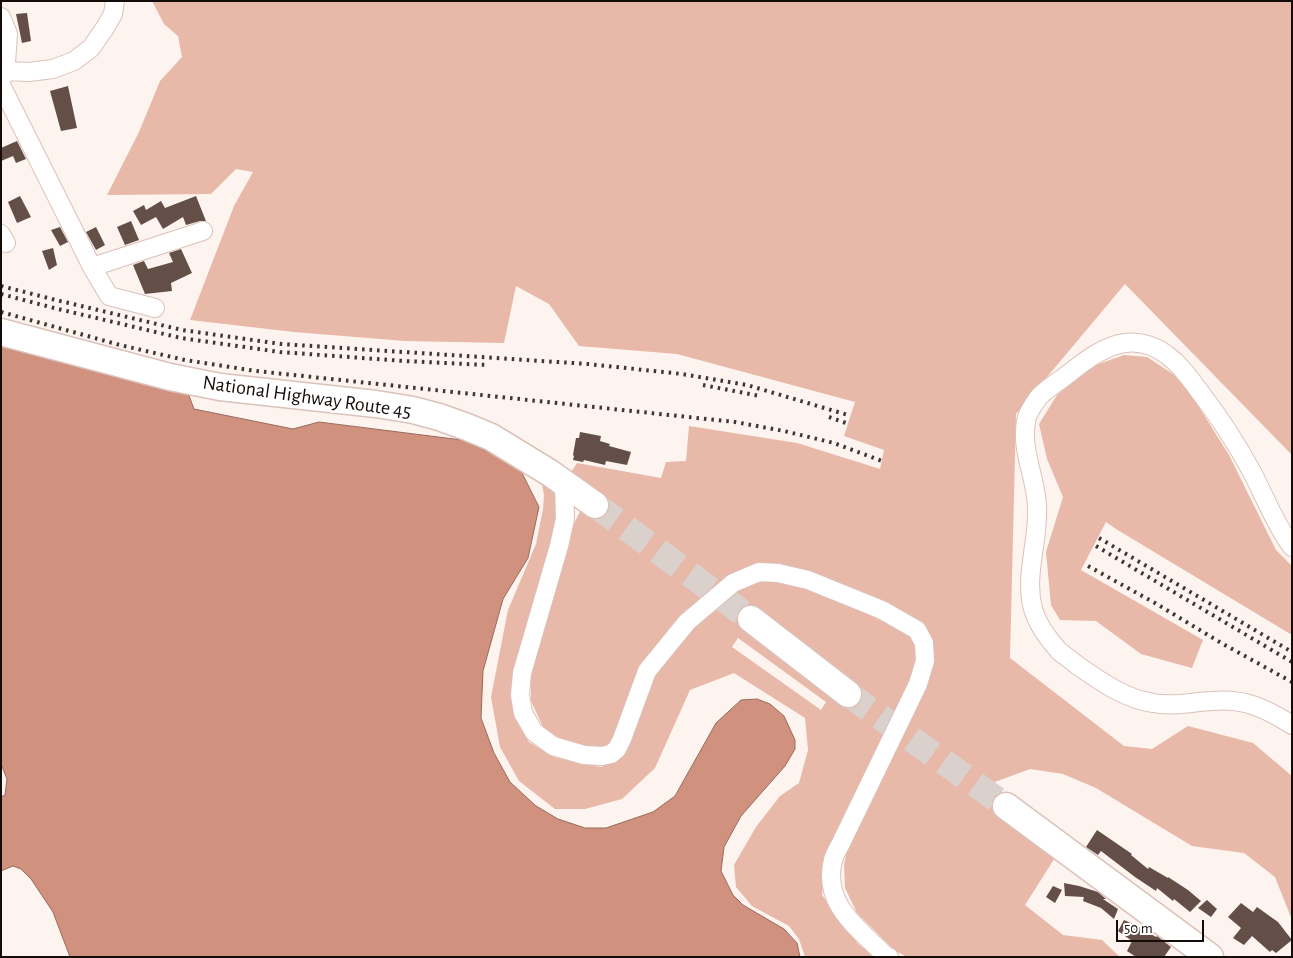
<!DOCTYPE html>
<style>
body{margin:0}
#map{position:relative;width:1293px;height:958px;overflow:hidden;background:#fdf3ef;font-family:"Alegreya Sans",sans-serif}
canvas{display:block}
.frame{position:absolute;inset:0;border:2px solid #140c09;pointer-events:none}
.scale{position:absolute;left:1116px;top:920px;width:88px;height:22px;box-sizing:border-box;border:2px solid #140c09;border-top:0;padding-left:6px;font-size:15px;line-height:18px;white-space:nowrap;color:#140c09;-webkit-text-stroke:4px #fff;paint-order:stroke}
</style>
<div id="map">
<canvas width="1293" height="958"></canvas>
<div class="frame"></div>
<div class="scale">50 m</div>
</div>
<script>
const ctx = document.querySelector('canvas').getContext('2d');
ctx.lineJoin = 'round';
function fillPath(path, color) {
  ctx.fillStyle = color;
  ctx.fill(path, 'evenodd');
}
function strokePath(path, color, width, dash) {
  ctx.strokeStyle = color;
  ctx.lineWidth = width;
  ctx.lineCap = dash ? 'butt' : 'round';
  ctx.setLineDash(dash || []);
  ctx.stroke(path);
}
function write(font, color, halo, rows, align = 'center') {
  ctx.font = font + ' "Alegreya Sans",sans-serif';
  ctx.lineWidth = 5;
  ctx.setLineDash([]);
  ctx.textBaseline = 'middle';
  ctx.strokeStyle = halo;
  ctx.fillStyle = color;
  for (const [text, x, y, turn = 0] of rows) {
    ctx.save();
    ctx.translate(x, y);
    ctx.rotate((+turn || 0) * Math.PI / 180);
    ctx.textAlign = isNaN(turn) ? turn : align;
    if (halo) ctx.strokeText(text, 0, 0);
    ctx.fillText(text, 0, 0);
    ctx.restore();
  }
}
const green = new Path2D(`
 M152,1H1292V455L1125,284L1016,414L1010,658L1124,746L1152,749L1188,726L1253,743L1292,776V920L1275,877L1244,853L1192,846L1096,788L1063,774L1030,769L992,783L997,811L1056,856L1025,905L1063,935L1102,940L1120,957H907L894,950L857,913L845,888L844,864L848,847L930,643L780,566L683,618L609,746L598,750L562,740L543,727L531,701V677L543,628L569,533L582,508L568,477L577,463L661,478L666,462L686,461L689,426L797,443L880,469L884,450L844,436L855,402L677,354L579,346L549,304L516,286L504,343L405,341L294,332L190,320L234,206L253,172L236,169L211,194L107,195L139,132L160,81L182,57L178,36L164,24Z
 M1124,355L1147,357L1182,380L1229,455L1276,550L1292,566V635L1116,529L1106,522L1081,570L1203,640L1192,668L1141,654L1096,621L1060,620L1051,605L1046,552L1063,497L1047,459L1039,424L1057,395L1093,366Z
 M542,484L556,494V513L552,555L514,679V717L529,742L554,757L601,767L622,755L652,675L695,626L735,590L768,580L808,589L869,615L907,633L919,644L921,661L825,871L822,895L858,944L878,957H805L799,939L789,926L752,906L736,887L734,865L756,827L780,796L799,783L808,750L805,718L734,673L690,690L655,768L622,799L585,809H555L519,781L500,747L491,697L508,610L536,544L543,509L544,495ZM738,638L826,702L821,710L732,647Z`);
const water = new Path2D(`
 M1,345L81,367L188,393L194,409L293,429L319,422L462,440L511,462L521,471L539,507L528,558L503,599L483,671L481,718L494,753L510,782L536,806L558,819L585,828H606L653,812L675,796L716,723L741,700L757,699L770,704L784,716L795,740V749L785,766L741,816L724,847L721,871L733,895L743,905L784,929L797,943L800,957H70L53,912L31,879L21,869L13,866L1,871V797L5,795L7,779L1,764Z`);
const building = new Path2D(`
 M27,13L31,41L22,43L16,14Z
 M68,86L77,128L61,131L50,91Z
 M17,141L26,159L16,163L13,156L1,161V148Z
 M20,196L31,217L17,223L8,202Z
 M196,196L206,221H200L186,225L183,217L163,229L156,217L141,225L133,211L144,205L146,210L161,201L165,208Z
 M131,221L139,240L125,245L117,227Z
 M60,227L68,242L60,246L51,230Z
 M96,227L105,245L96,250L86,232Z
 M53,248L57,265L49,270L42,251Z
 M181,249L192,273L171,283L172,291L145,294L133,265L144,261L148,269L173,262L169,253Z
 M580,432L601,436L600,441L610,444L609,446L631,452L627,465L606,461L605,465L584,460L583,462L573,460L574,456L573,455L576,438H579Z
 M1097,830L1132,854L1131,855L1148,869L1149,867L1168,878V877L1188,890L1201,901L1190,912L1174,899L1173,901L1157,888L1156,891L1135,877L1101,851L1098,855L1086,847Z
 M1064,883L1079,886L1098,892L1106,899H1103L1118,909L1114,919L1101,908L1083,901L1084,897L1065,896Z
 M1053,886L1062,890L1055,903L1046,897Z
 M1207,900L1217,909L1211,917L1198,908Z
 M1241,903L1253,912L1257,907L1278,922L1292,940L1276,953L1272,950L1270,952L1252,936L1244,945L1233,938L1241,928L1228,917Z
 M1124,920L1139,927L1156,937L1157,936L1171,947L1164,957H1136L1127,951L1132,941L1118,931Z`);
const highwayTunnel = new Path2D(`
 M595,505L751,619
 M848,694L1006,806`);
const minor = new Path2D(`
 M1,17L8,34L6,63L1,81
 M4,71L29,72L53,69L74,61L91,48L105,28L113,14L115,1
 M1,85L92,267L203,231
 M1,234L6,243
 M92,267L109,296L155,308
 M564,483L565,519L559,546L522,673L520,695L523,713L534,732L553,746L584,755L602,756L611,754L617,749L622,739L647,671L687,622L733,583L759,572L778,573L808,580L882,610L917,630L924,643L925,661L918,684L843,839C840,846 835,853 833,860C822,904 858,928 885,955L889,957
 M1292,547C1275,524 1265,497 1252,472C1237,444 1219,417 1200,392C1190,379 1181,365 1167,355C1155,346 1141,341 1125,343C1102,346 1081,364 1063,378C1054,384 1045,390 1038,398C1034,404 1029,411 1027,417C1019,447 1036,477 1037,506C1039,541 1024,575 1033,609C1038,626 1048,639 1059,651C1065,656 1071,660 1077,665C1100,681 1125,699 1153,703C1172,707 1192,702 1212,701C1244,698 1265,708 1292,725`);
const highway = new Path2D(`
 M1,332L170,377L220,387L376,404L413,410L439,417L467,427L491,437L550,473L595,505
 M751,619L848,694
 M1006,806L1210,957`);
const rail = new Path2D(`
 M1,286L56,300L182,330L281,344L588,364L682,374L747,385L848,415
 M1,294L54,308L181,338L280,352L404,361L487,365
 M1,312L120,345L185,360L256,371L735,422L784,431L834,443L882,461
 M703,385L760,396
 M829,417L846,423
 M1099,538L1292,652
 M1096,546L1292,662
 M1088,566L1155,603L1223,644L1292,682`);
const streetNames = [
 ["National Highway Route 45",307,397,8]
];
fillPath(green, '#e8b8a9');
fillPath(water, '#d0927e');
strokePath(water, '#986a5b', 1);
fillPath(building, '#644f48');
strokePath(highwayTunnel, '#dad0cc', 26, [26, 13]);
strokePath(minor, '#dbc2ba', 20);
strokePath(highway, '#dbc2ba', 29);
strokePath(minor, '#fff', 18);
strokePath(highway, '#fff', 26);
strokePath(rail, '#3e3633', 4, [2.5, 5]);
write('20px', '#140c09', '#fff', streetNames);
</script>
